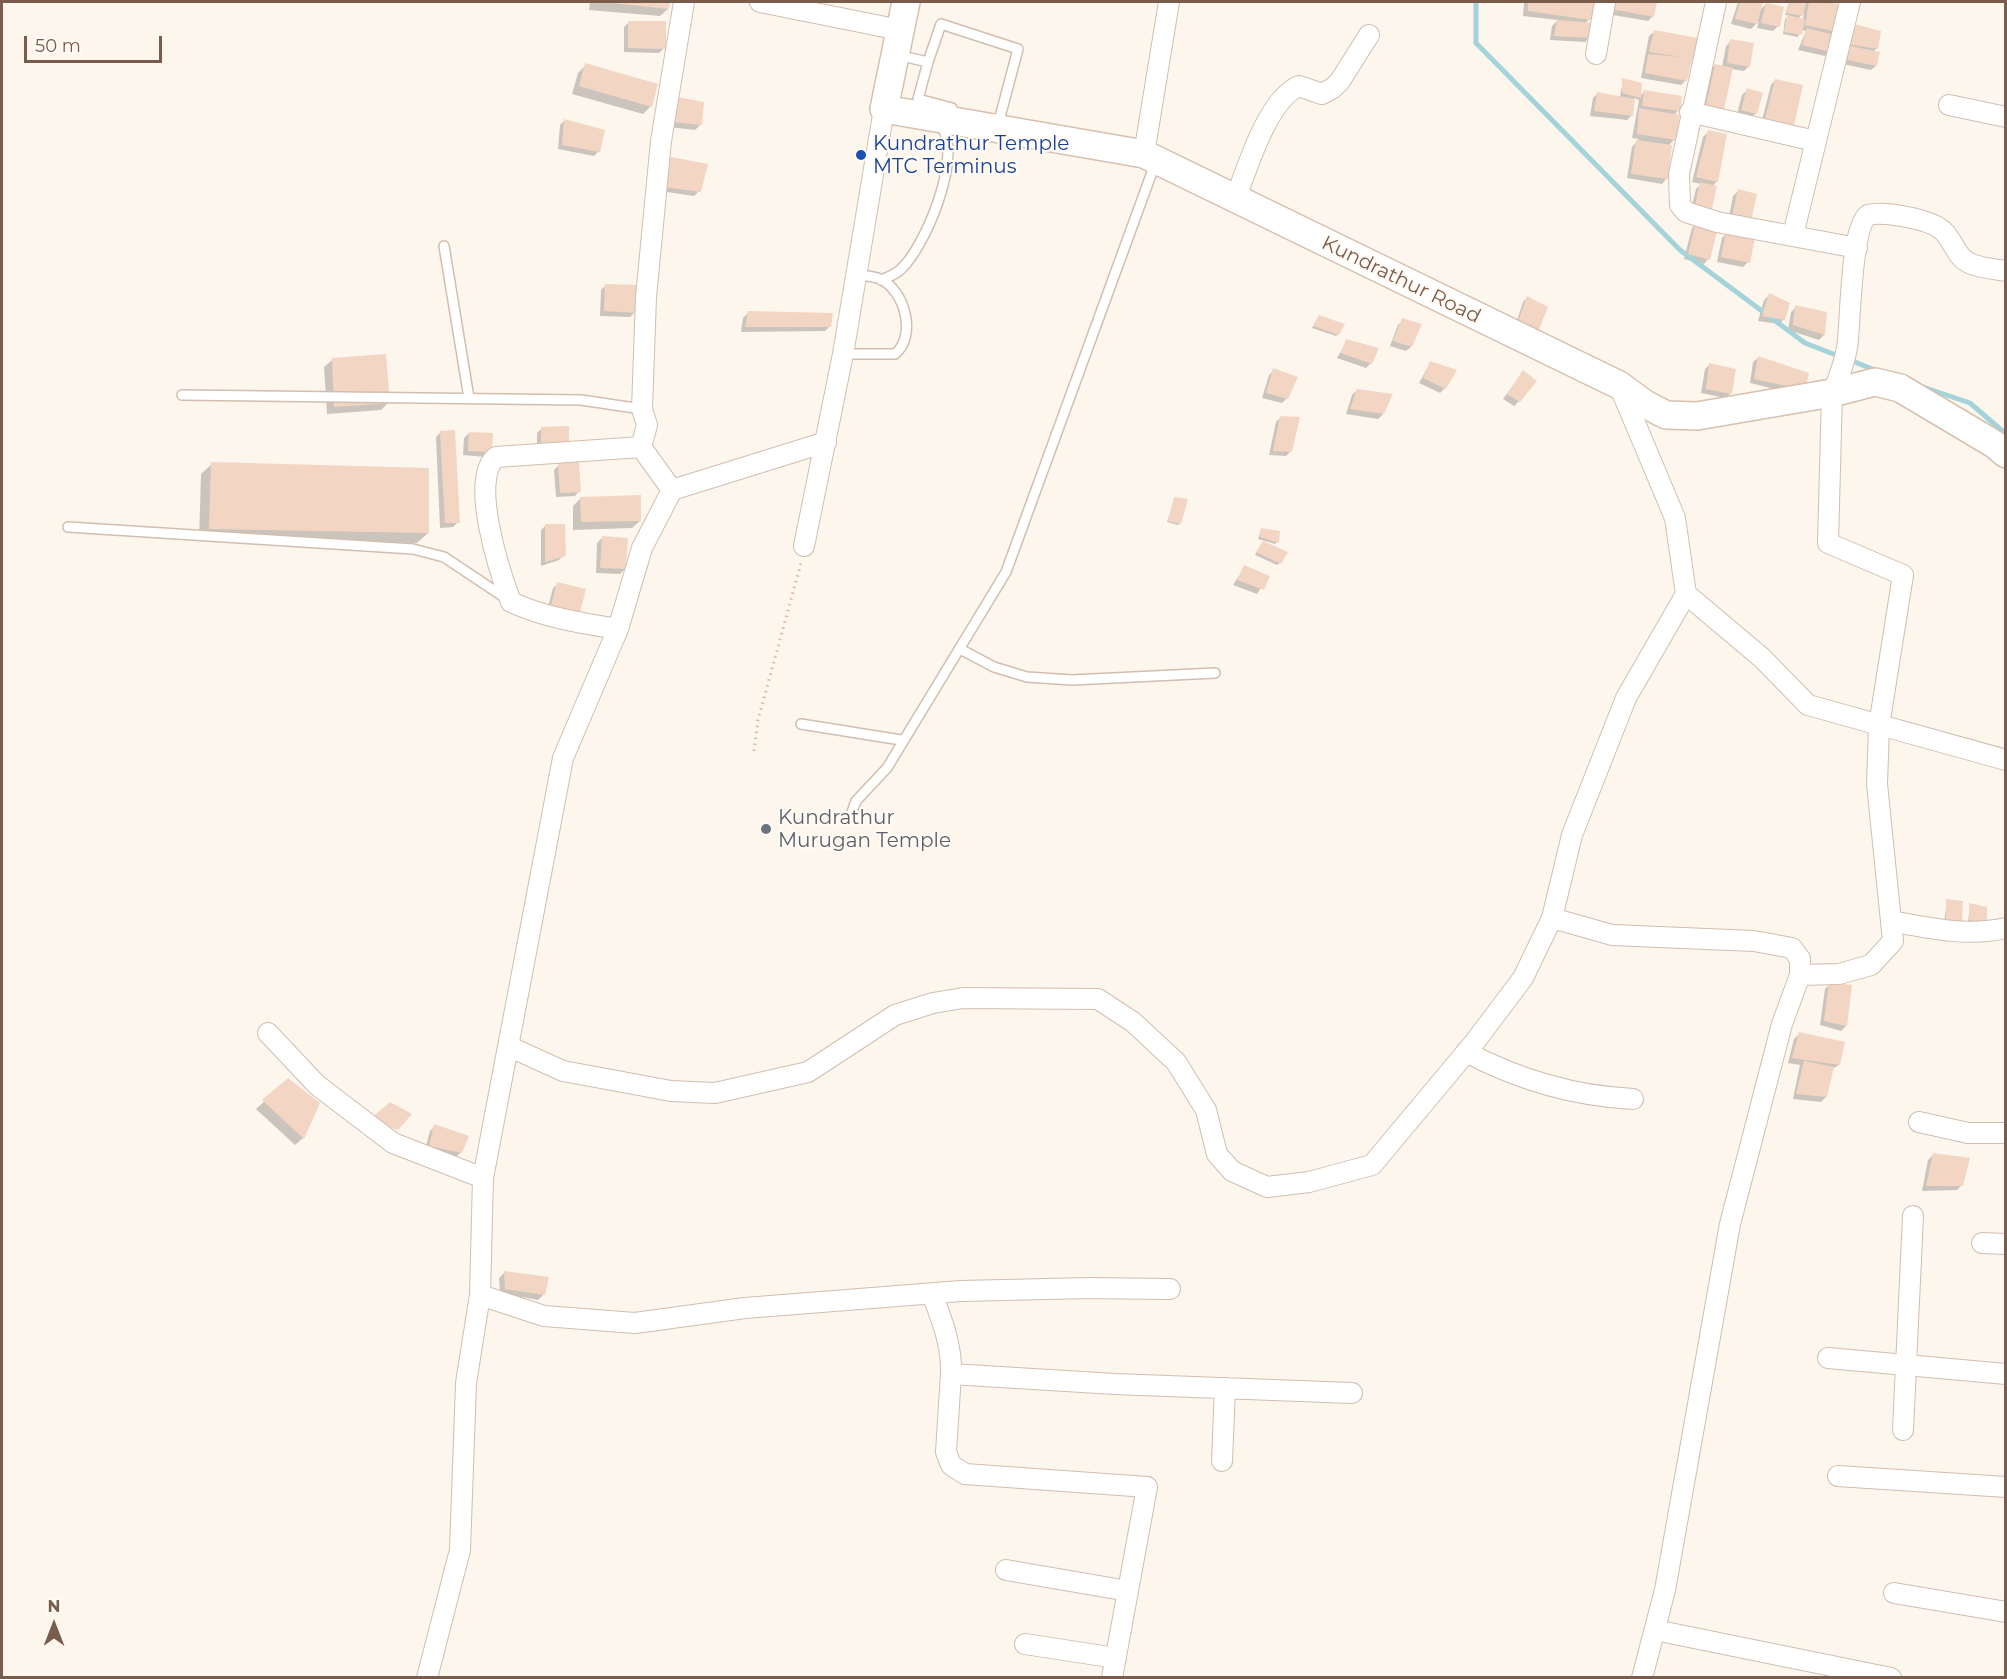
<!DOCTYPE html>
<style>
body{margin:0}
#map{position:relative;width:2007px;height:1679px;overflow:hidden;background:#fdf6ec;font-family:Montserrat,sans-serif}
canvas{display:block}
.frame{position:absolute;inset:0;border:3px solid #7a5c4d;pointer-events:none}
.north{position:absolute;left:24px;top:1595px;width:60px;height:60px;-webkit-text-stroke:4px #fffaf3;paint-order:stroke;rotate:0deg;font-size:16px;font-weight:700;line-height:24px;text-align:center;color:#7a5c4d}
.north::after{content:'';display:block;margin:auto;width:21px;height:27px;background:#7a5c4d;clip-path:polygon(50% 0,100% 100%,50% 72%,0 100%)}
.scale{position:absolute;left:24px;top:36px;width:138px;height:27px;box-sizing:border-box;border:3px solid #7a5c4d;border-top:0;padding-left:8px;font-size:18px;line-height:21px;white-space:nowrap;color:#7a5c4d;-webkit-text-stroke:4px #fffaf3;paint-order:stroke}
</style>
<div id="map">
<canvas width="2007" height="1679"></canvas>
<div class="frame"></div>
<div class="north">N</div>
<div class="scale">50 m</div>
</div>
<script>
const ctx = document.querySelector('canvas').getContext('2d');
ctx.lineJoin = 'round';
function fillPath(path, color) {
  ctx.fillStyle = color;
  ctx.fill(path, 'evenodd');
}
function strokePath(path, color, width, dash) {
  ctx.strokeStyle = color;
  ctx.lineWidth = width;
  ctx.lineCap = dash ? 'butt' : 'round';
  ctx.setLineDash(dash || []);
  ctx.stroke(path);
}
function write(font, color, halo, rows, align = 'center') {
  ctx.font = font + ' Montserrat,sans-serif';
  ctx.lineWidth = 4.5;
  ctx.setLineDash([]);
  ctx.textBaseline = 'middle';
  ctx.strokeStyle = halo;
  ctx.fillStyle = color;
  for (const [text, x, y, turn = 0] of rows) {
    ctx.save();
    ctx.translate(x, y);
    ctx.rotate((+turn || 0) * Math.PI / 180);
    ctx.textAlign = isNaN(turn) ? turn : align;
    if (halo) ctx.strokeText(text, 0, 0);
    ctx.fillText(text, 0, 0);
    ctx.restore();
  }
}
const shadow = new Path2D(`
 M590,2H669L668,9L660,16L589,10Z
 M1524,2L1594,3L1590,19L1585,23L1590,37L1585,42L1550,40L1552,26L1558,20L1523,16Z
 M1609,2H1656L1653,16L1648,21L1607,14Z
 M1738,2L1761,3L1759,11L1766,4L1778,26L1773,31L1757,28L1759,21L1751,29L1731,24Z
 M1789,2H1828L1840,5L1829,51L1825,56L1798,50L1806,31L1801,30L1798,37L1783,34L1785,19L1789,15H1785ZM1804,12L1803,20L1798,19Z
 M629,22L664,48L659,53L624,52V27Z
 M1849,31L1877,48L1873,52L1876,66L1871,70L1843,64L1849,50L1843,49Z
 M1654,32L1694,58L1690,62L1686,80L1681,85L1641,78L1649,36Z
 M1731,41L1749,66L1744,71L1731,69L1701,115L1710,70L1715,65L1722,67L1726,46Z
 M586,65L651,106L643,114L572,94L578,73Z
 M1623,80L1640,96L1644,92L1678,111L1674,115L1675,139L1668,146L1666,179L1662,184L1627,178L1632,147L1639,139L1632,138L1639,100L1634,98L1632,115L1627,120L1590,116L1593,98L1598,93L1620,97Z
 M1775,80L1802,87L1760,128L1771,85Z
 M1747,90L1756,113L1751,118L1737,114L1742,95Z
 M673,103L700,125L695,130L668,127Z
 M564,121L599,151L594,156L558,149L560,125Z
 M1708,132L1717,181L1690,214L1696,189L1701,184L1692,182L1703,137Z
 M671,158L699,191L694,196L660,191L666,163Z
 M1738,191L1755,195L1728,222L1733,196Z
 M1697,223L1708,259L1704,264L1684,259L1692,228Z
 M1727,233L1748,262L1743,267L1717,262L1722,238Z
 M606,285L635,312L630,317L600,316L601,290Z
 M1769,295L1784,319L1779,324L1758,321L1764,300Z
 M1528,297L1546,307L1514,330L1523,302Z
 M1796,307L1826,313L1824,335L1819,340L1788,330L1791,312Z
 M748,313L830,326L825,331L741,332L743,318Z
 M1317,319L1338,334L1336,336L1312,328Z
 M1403,320L1411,347L1406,351L1390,346L1398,325Z
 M1347,341L1371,363L1366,368L1337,358Z
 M1758,358L1799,395L1750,383L1753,362Z
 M332,360L389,402L381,410L327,414L324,367Z
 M1430,363L1445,388L1440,393L1419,383Z
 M1710,364L1730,394L1725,398L1701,393L1705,369Z
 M1274,370L1287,398L1282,403L1262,398L1269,375Z
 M1523,372L1519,401L1514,406L1503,399Z
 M1357,390L1383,414L1378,419L1346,414L1352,395Z
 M1281,417L1291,451L1286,456L1269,455L1276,422Z
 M542,428H567L537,454V433Z
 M441,432L458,522L453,527L440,528L436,437Z
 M469,433L490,452L485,457L463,455L464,438Z
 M212,464L428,533L417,543L199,539L201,474Z
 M559,465L579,491L575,496L556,497L554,470Z
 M581,498L640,521L632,528L573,530V506Z
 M1175,498L1180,523L1178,525L1167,522Z
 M546,525L564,555L559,560L541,566V530Z
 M1261,530L1277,542L1275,544L1258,539Z
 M602,538L625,569L620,574L596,573L597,543Z
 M1261,545L1280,563L1277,565L1255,555Z
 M1245,567L1268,577L1257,594L1233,585Z
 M558,584L585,590L546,615L553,588Z
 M1947,901L1958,925L1944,923Z
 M1970,905L1984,925L1968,922Z
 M1830,984L1850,986L1846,1026L1841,1031L1820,1025L1825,989Z
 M1799,1034L1839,1065L1832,1069L1826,1097L1821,1102L1793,1099L1800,1065L1788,1063L1794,1039Z
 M288,1080L318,1103L303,1138L295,1145L256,1109Z
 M435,1126L461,1152L456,1157L425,1150L430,1131Z
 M1933,1155L1962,1185L1957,1190L1922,1191L1928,1160Z
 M504,1273L547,1278L543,1295L538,1300L500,1293L499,1278Z`);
const stream = new Path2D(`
 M1476,2V43L1680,250L1805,343L1841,357
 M1850,360L1877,371
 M1920,386L1970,403L2006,434`);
const building = new Path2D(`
 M603,2H670L669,9Z
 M1528,2H1596L1591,20L1528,11Z
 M1612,2H1657L1654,17L1611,9Z
 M1740,2H1763L1757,24L1735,19Z
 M1789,2H1806L1803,16L1786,13Z
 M1809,2L1842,4L1837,32L1805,25Z
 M1766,3L1784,7L1780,27L1761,23Z
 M1787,15L1805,19L1802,35L1784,32Z
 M1557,20L1594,23L1591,38L1554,36Z
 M628,21H666V49L628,48Z
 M1854,24L1881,31L1878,49L1847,44Z
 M1807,28L1834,35L1831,52L1802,45Z
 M1654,30L1698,38L1695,59H1692L1687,81L1645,73L1648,54L1682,57L1649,52Z
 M1730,39L1754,43L1750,67L1727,63Z
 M1850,46L1880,52L1877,66L1847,60Z
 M585,63L658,84L652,107L579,86Z
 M1715,64L1733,68L1723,114L1705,110Z
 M1622,78L1642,83L1641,98L1622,93Z
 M1775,79L1803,85L1793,130L1764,123Z
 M1747,88L1763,93L1757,114L1741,110Z
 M1644,90L1682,96L1680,111L1642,106Z
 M1597,92L1635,99L1633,116L1594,111Z
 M677,97L704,102L702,125L672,122Z
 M1639,108L1680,115L1676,140L1637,134Z
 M564,119L605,130L600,152L562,145Z
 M1708,130L1727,134L1718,182L1696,177Z
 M1636,140L1672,145L1668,179L1631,174Z
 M671,157L708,164L701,192L664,187Z
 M1700,182L1717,186L1711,213L1694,210Z
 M1738,189L1757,194L1751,221L1732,217Z
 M1696,221L1718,227L1710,260L1688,254Z
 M1726,232L1755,238L1750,263L1721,257Z
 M605,284L638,285L637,313L604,311Z
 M1769,293L1790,303L1785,320L1762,316Z
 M1527,296L1548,307L1538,332L1517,325Z
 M1795,305L1827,312L1825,335L1793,325Z
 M748,311L833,313L831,327H745Z
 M1319,315L1345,324L1339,335L1313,326Z
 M1402,318L1422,324L1412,347L1393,341Z
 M1346,339L1379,348L1372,364L1341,353Z
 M386,354L390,403L334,407L332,358Z
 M1758,356L1809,373L1805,390L1754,379Z
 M1430,361L1457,370L1446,389L1423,378Z
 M1709,363L1736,369L1732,394L1706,389Z
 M1273,368L1298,377L1288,399L1266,393Z
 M1523,370L1537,381L1520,402L1507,394Z
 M1357,389L1393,394L1384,414L1350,409Z
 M1280,416L1300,417L1292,452L1273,451Z
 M569,426V449L541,450V427Z
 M455,430L460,523H445L440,431Z
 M469,432L493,433L492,452L468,451Z
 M211,462L429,468V533L209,529Z
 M579,462L581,492L560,493L558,463Z
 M641,495V521L581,522L580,497Z
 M1174,497L1188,499L1181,524L1168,521Z
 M545,524H565L566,556L545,562Z
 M1261,528L1280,531L1279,543L1260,537Z
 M602,536L628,538L626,569L600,568Z
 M1263,541L1288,552L1281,564L1256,552Z
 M1244,565L1270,576L1264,590L1237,580Z
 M557,582L586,589L579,617L550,610Z
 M1946,899L1963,901L1962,924L1946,922Z
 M1969,903L1987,907V924L1969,920Z
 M1829,982L1852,985L1847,1026L1824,1021Z
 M1799,1032L1845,1042L1840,1065L1792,1058Z
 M1804,1061L1834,1067L1827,1097L1796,1094Z
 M288,1078L320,1103L304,1139L262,1100Z
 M390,1102L412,1114L398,1130L369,1120Z
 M434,1124L469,1136L462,1153L429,1146Z
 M1933,1153L1970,1158L1963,1186H1926Z
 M504,1271L549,1277L545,1295L505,1289Z`);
const path = new Path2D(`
 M754,751L758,720L801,563`);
const lane = new Path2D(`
 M897,55L928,62L941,24L1018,49L999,121L994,119
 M928,62L918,99L952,108
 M444,246L469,398
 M881,280C888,277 895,275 901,269C925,248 965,152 940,125
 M843,354H895C917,336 905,290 880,279C873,276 863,276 856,274
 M182,395L581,400L642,409
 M68,527L413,549L444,557L507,599
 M960,649L994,667L1027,677L1072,680L1215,673
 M801,724L901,740
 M852,812L856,801L887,768L1006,572L1155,164`);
const street = new Path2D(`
 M760,2L900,30
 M1716,2L1679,174L1680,205L1686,212L1717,222L1857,248
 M1596,54L1605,2
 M1949,105L2006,117
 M1690,112L1815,141
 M1144,154L1169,2
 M1235,200C1247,169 1267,100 1299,86L1322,94L1333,88L1340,81L1369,35
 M1793,235L1850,2
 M672,490L641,447L647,425L642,409L646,297L661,141L684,2
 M804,546L843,354L884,109
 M1686,594L1762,658L1808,705L2006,760
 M618,629C581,623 546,618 511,602C500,573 469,479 496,457L641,447
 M1552,918L1612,935L1754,941L1792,948L1800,959V975L1782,1024L1730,1224L1665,1590L1642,1678
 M1891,921C1928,928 1968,937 2006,928
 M1800,975L1839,974L1871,965L1893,941L1877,784L1879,726L1903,575L1828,543L1832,393C1839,378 1844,364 1847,348C1851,323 1850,229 1868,215C1884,211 1931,219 1943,231C1954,241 1955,256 1969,263C1979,268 1994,269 2006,271
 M268,1033L317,1085L393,1143L483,1178
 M510,1047L563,1071L671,1091L715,1093L808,1072L895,1015L933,1003L963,998L1098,999L1133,1022L1176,1062L1206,1110L1217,1154L1232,1171L1267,1187L1309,1182L1372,1165L1474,1043L1523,978L1552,918L1572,835L1626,698L1686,594L1675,518L1619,385
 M1466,1052C1517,1079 1575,1096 1633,1099
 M1919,1122L1968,1133H2006
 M1982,1243L2006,1244
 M932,1294C942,1320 952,1345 951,1374L1115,1384L1352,1393
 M480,1295L544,1316L635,1323L745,1308L961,1291L1089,1288L1170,1289
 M1828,1358L2006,1374
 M951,1374L946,1452L951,1465L965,1474L1147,1487L1112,1678
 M1903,1430L1913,1216
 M1222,1461L1225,1388
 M1838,1476L2006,1487
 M1006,1570L1128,1591
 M1894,1593L2006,1612
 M1655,1630L1891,1678
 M1025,1644L1116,1658
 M427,1678L460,1550L466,1383L480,1295L483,1178L563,758L618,629L642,548L672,490L826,442`);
const secondary = new Path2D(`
 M906,2L884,109L1144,154L1619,385L1645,404L1666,415L1697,416L1832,393L1875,382L1900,388L1994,444L2006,454`);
const markers = [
 [861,155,6,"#1a4fb4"],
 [766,829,6,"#6b7280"]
];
const transitNames = [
 ["Kundrathur Temple",873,144],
 ["MTC Terminus",873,167]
];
const streetNames = [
 ["Kundrathur Road",1401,280,26]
];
const worshipNames = [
 ["Kundrathur",778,818],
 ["Murugan Temple",778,841]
];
fillPath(shadow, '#0003');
strokePath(stream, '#a5d3da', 5);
fillPath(building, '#f3d5c3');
strokePath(lane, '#d1beb0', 12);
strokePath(street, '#d1beb0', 22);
strokePath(secondary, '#d6c0b0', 30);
strokePath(path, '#d9b8a5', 3, [1.5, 4.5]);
strokePath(lane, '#fff', 9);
strokePath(street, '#fff', 20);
strokePath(secondary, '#fff', 27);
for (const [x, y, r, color] of markers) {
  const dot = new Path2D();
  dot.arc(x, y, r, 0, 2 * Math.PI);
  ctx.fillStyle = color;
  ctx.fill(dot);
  strokePath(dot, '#fffaf3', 2);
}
write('20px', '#164399', '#fffaf3', transitNames, 'left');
write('20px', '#7a5c4d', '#fffaf3', streetNames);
write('20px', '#5b616d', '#fffaf3', worshipNames, 'left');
</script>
